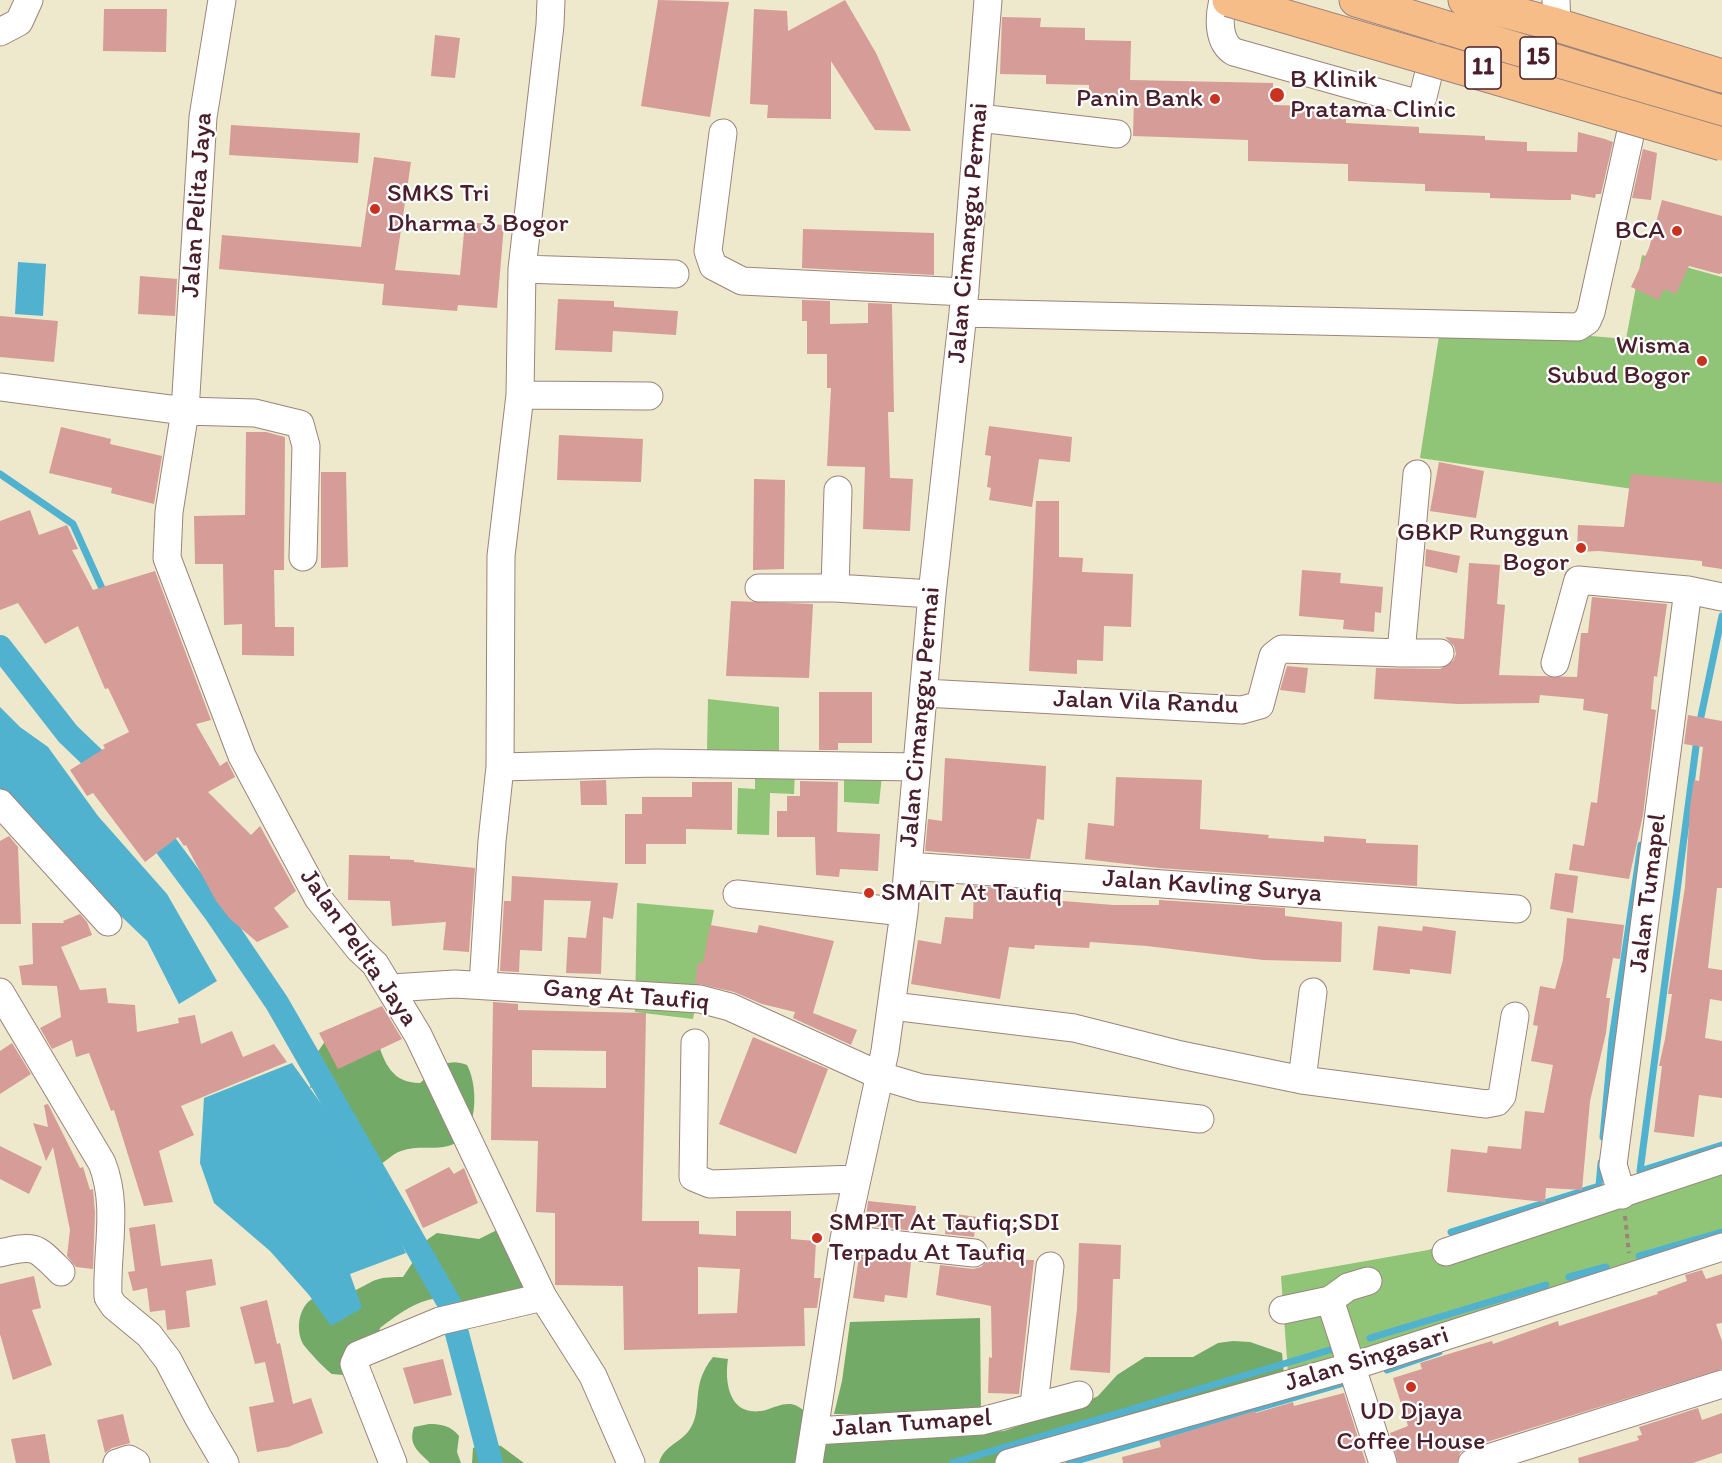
<!DOCTYPE html>
<style>
body{margin:0}
canvas{display:block;background:#eee8cc}
</style>
<canvas width="1722" height="1463"></canvas>
<script>
const ctx = document.querySelector('canvas').getContext('2d');
ctx.lineJoin = 'round';
function fillPath(path, color) {
  ctx.fillStyle = color;
  ctx.fill(path, 'evenodd');
}
function strokePath(path, color, width, dash) {
  ctx.strokeStyle = color;
  ctx.lineWidth = width;
  ctx.lineCap = dash ? 'butt' : 'round';
  ctx.setLineDash(dash || []);
  ctx.stroke(path);
}
function write(font, color, halo, rows, align = 'center') {
  ctx.font = font + ' Itim,sans-serif';
  ctx.lineWidth = 4.5;
  ctx.setLineDash([]);
  ctx.textBaseline = 'middle';
  ctx.strokeStyle = halo;
  ctx.fillStyle = color;
  for (const [text, x, y, turn = 0] of rows) {
    ctx.save();
    ctx.translate(x, y);
    ctx.rotate((+turn || 0) * Math.PI / 180);
    ctx.textAlign = isNaN(turn) ? turn : align;
    if (halo) ctx.strokeText(text, 0, 0);
    ctx.fillText(text, 0, 0);
    ctx.restore();
  }
}
const green = new Path2D(`
 M1642,255L1722,277V502L1420,458L1441,323L1626,339Z
 M708,699L779,707V752L707,751Z
 M755,771L795,772L794,794L770,793L769,835L737,834L738,788L755,789Z
 M844,774L882,775L879,804L844,802Z
 M637,903L714,910L693,1019L635,1012Z
 M1722,1160V1233L1288,1373L1281,1276L1428,1250Z`);
const forest = new Path2D(`
 M328,1037L377,1039C384,1063 392,1083 420,1083C436,1070 445,1056 467,1065C479,1087 479,1139 448,1146C433,1150 417,1145 401,1151C392,1154 386,1162 377,1166C371,1168 365,1169 360,1172L334,1135L339,1125L338,1106L318,1086L310,1088L317,1053Z
 M499,1229L536,1289L463,1304C433,1288 405,1309 380,1328L378,1338L354,1376L332,1374C325,1369 307,1350 303,1344C295,1329 299,1305 314,1298C324,1292 339,1298 350,1293C376,1281 371,1277 403,1277L428,1239L437,1233L479,1239Z
 M980,1318L981,1415L834,1414L842,1381L850,1322Z
 M1233,1341L1250,1342L1282,1353L1284,1375L1032,1463H659C664,1445 681,1443 690,1429C704,1407 689,1387 713,1357L728,1359C724,1384 730,1419 766,1410C776,1407 787,1401 797,1406C801,1408 805,1412 809,1414L954,1435L1004,1431L1082,1404L1098,1396L1117,1375L1145,1357H1193L1218,1343Z
 M429,1424C442,1424 451,1426 459,1436L457,1452L461,1463H430C418,1451 408,1445 414,1427Z
 M485,1442L501,1446L524,1463H472L473,1448Z`);
const water = new Path2D(`
 M18,262L46,264L43,316L15,314Z
 M0,707L20,727L48,747L98,816L167,894L217,981L179,1004L147,941L61,859L0,792Z
 M292,1063L360,1158L406,1253L350,1274L362,1308L331,1326L309,1295L270,1251L214,1203L200,1163L204,1098Z`);
const stream = new Path2D(`
 M0,474L73,524L105,595
 M1699,726L1722,616
 M1697,739L1640,1171L1722,1145
 M1603,1137L1612,1039L1641,845
 M1451,1232L1599,1186L1601,1163
 M1639,1256L1722,1232
 M1569,1277L1606,1267
 M1370,1338L1546,1285
 M1387,1370L1439,1352
 M952,1463L1340,1347
 M1069,1463L1351,1381`);
const canal = new Path2D(`
 M0,647L68,734L114,778
 M147,820L216,913L277,1003L449,1303L491,1463`);
const building = new Path2D(`
 M658,0L729,2L710,117L641,106Z
 M845,0L876,53L911,131L875,130L831,61V119L767,118L768,105L750,104L754,9L787,11L788,31Z
 M104,9H167L166,52L103,51Z
 M1002,17L1041,18L1040,27L1085,28V40L1131,41L1130,80L1273,83V105L1346,107V123L1419,127V133L1485,136V140L1527,142V151L1577,152L1578,132L1605,139L1613,142L1601,194H1596L1595,198L1571,194V200H1552L1490,198V193L1425,191V184L1348,181V164L1248,161V140L1133,136L1134,98L1089,96V85L1046,84V75L1000,74Z
 M435,35L460,38L455,78L431,76Z
 M231,125L360,133L358,163L229,155Z
 M1643,149L1657,153L1651,200L1632,198Z
 M374,157L411,162L395,270L460,275L465,222L504,225L497,308L458,305L457,311L382,305L384,284L219,269L222,235L361,247Z
 M1662,200L1722,216V273L1719,274L1689,266L1676,294L1664,289L1659,300L1631,287L1649,248Z
 M803,229L934,233V275L802,268Z
 M140,276L177,279L175,316L138,314Z
 M558,299L614,301V307L678,311L676,335L613,331L612,352L555,350Z
 M802,300L830,301V324L868,323V303L892,304L894,412H888L890,478L913,479L910,531L863,529L865,467L827,466L831,388H827V354H807V321H802Z
 M0,316L58,321L54,362L0,357Z
 M989,426L1072,437L1070,462L1039,459L1032,507L989,500L991,488L987,487L991,456L985,455Z
 M61,427L111,439L110,444L162,456L154,504L111,493L112,488L49,473Z
 M246,432H266L285,437L284,570H274L275,627H294V656L242,655V624L224,625L223,564H195L194,516L245,515Z
 M559,435L643,439L641,482L557,480Z
 M1439,462L1484,471L1476,518L1430,511Z
 M321,472H346L348,567L321,568Z
 M1631,474L1722,483V569L1702,566V561L1599,551L1577,552L1578,525L1624,527Z
 M754,479L785,480L784,569L753,570Z
 M1036,501H1059V557L1083,558L1082,572L1133,574L1131,627L1104,626L1103,661L1077,660V674L1029,671Z
 M30,510L39,535L67,525L78,549L72,550L93,590L155,571L211,720L196,724L220,766L227,761L235,777L208,792L251,835L260,826L296,891L274,908L289,927L257,942L230,919L216,901L186,845L184,846L178,837L145,862L93,793L87,796L70,770L105,748L103,745L129,732L108,688L105,689L78,626L45,644L18,603L0,610V521Z
 M1426,549L1460,556L1457,573L1425,566Z
 M1469,563L1500,565L1497,604L1505,605L1499,675L1577,677L1581,633H1588L1592,597L1667,604L1657,677L1654,676L1651,709L1656,710L1643,815L1629,879L1569,870L1573,844L1584,846L1591,802L1597,803L1608,714L1583,710L1584,699L1540,695L1539,703L1458,704L1374,699L1376,668L1440,669L1453,661L1456,654L1454,646L1445,637L1464,639Z
 M1302,570L1341,573L1340,583L1383,587L1381,613L1375,612L1374,632L1343,629L1344,620L1299,616Z
 M731,601L813,604L809,678L726,676Z
 M1287,666L1308,668L1305,693L1280,690Z
 M819,692H872V743H838V750H819Z
 M1688,715L1722,721V888H1717L1708,968L1722,970V1001L1710,999L1705,1038L1722,1041V1098L1699,1095L1694,1137L1654,1132L1662,1066H1659L1665,1039L1672,994H1668L1685,887L1690,807L1694,780L1699,781L1703,747L1684,744Z
 M945,758L1046,766L1044,820L1037,819L1030,859L925,851L928,819L942,821Z
 M1116,777L1202,780L1200,829L1269,835L1268,838L1324,842V836L1366,839V843L1418,845L1417,886L1159,868L1085,859L1088,823L1114,826Z
 M606,780L607,805H581L580,781Z
 M800,781L838,782L837,832L880,834L878,871L840,869L839,877L816,875L815,837H777V811H787V796H800Z
 M692,782H732V830L686,829V844H646V864H625V814H642V797H692Z
 M9,836L18,847L21,924H0V841Z
 M349,855L390,856V859L414,860V862L475,868L469,952L443,950L446,922L392,926L390,901L348,900Z
 M1555,873L1578,876L1573,913L1550,909Z
 M512,876L618,883L613,919L603,917L601,974L566,973L568,937L586,938L591,901L544,900L542,951L520,950L519,972L500,971L504,901H511Z
 M974,886L1025,890L1024,896L1038,899L1113,905H1159V900L1285,908V916L1342,922L1341,962L1263,960L1147,946L1090,942L1089,948L1035,945L1034,949L1009,947L1000,999L911,984L918,940L941,944L945,917L973,919Z
 M80,914L87,922L92,935L61,947L80,990L106,988L108,1003L135,1005L137,1032L179,1023L178,1018L195,1015L201,1044L232,1031L243,1057L274,1044L287,1062L181,1106L194,1135L159,1151L173,1202L144,1206L114,1110L111,1111L89,1053L76,1057L72,1040L52,1049L40,1028L61,1017L57,986L22,985L19,966L33,964L32,923H64L63,921Z
 M1567,918L1624,925L1620,959L1613,958L1606,998H1610L1606,1033L1590,1101L1582,1190L1546,1188L1545,1202L1447,1192L1451,1149L1487,1153L1488,1146L1521,1149L1525,1111L1544,1113L1553,1065L1531,1061L1538,1026L1533,1025L1540,986L1555,989L1563,960Z
 M710,925L757,933L759,925L834,941L813,1013L857,1030L851,1045L793,1018L795,1012L762,1004L734,992L695,983L698,962L703,963Z
 M1378,926L1422,931L1423,926L1456,931L1451,974L1410,969V974L1373,970Z
 M493,1002L518,1004V1010L646,1013L642,1221H699V1234L736,1236V1211H791V1239L816,1241L814,1278H821L817,1308H804L805,1346L624,1350L623,1286L555,1285V1213L536,1212L538,1141L491,1140ZM532,1050L606,1051V1088L532,1087ZM698,1267L740,1269L737,1313L698,1314Z
 M382,1006L402,1039L338,1069L319,1033Z
 M753,1037L828,1069L796,1154L719,1124Z
 M12,1043L31,1074L0,1094V1051Z
 M48,1104L80,1168L83,1167L90,1190L93,1189L95,1213L93,1269L76,1267L67,1256L70,1230L53,1147L46,1161L33,1123L48,1127L44,1105Z
 M0,1146L42,1167L29,1194L0,1179Z
 M449,1167L454,1174L464,1168L478,1203L423,1228L405,1190Z
 M868,1201L916,1206L914,1231L865,1225Z
 M948,1213L977,1217L974,1237L945,1234Z
 M155,1224L161,1266L212,1259L216,1285L186,1291L190,1327L167,1330L165,1310L150,1312L147,1288L133,1291L128,1272L135,1271L129,1228Z
 M1079,1243L1121,1245L1120,1279H1113L1110,1373L1070,1370L1077,1309Z
 M859,1256L911,1262L907,1298L885,1295L884,1302L853,1298Z
 M988,1259L1034,1260L1019,1394L988,1393L989,1357L992,1358L991,1306L936,1295L940,1265L973,1269L981,1267Z
 M1702,1270L1706,1279L1722,1274V1323L1716,1324L1722,1341V1369L1467,1448L1460,1453L1457,1463H1398L1390,1433L1408,1426L1393,1378L1422,1369L1420,1363L1455,1352L1492,1341L1493,1344L1558,1321L1559,1326L1658,1294L1657,1292L1687,1281L1685,1275Z
 M34,1276L41,1308L32,1310L52,1365L13,1380L0,1334V1284Z
 M267,1300L277,1344L280,1343L293,1404L311,1398L323,1433L288,1447L257,1452L249,1407L274,1402L265,1362L255,1364L240,1307Z
 M443,1359L452,1395L414,1404L403,1368Z
 M1344,1393L1366,1463H1123L1122,1457L1161,1447L1159,1440L1255,1411L1256,1413L1293,1402L1294,1406Z
 M1698,1408L1702,1420L1722,1413V1453L1693,1463H1579L1578,1458L1639,1440L1637,1436L1642,1435L1639,1427Z
 M123,1414L130,1443L112,1448L105,1453L97,1420Z
 M45,1434L50,1463H16L11,1439Z`);
const path = new Path2D(`
 M1625,1216L1629,1253`);
const minor = new Path2D(`
 M222,0L203,117L185,411L169,512L167,558L242,756L318,898L359,949L375,964L418,1035L543,1297L593,1376L631,1463
 M1223,0C1219,16 1217,42 1234,52L1412,102L1423,97L1433,55
 M1539,18L1557,25L1556,0
 M0,32L19,22L29,0
 M979,118L1117,134
 M723,133L708,251L713,266L742,281L965,292
 M522,269L675,274
 M963,313L1578,327L1587,321L1591,312L1635,113
 M0,387L185,411L255,413L300,424L306,446L303,557
 M520,395L649,396
 M759,588H835L932,594
 M835,588L838,490
 M1401,653H1440
 M1555,663L1578,580L1688,590L1722,597
 M924,693L1242,710L1260,705L1273,656L1282,649L1401,653L1417,474
 M500,767L656,763L917,767
 M0,803L108,922
 M908,866L1517,909
 M737,894L904,912
 M483,985L492,841L500,767L501,556L520,395L522,269L550,25L551,0
 M392,988L455,984L700,999L730,1007L881,1076L921,1088L1200,1119
 M0,992L102,1163C119,1206 106,1252 108,1297L114,1306L149,1335L168,1360L198,1417L225,1463
 M892,1006L1074,1028L1181,1055L1302,1080L1486,1104L1497,1102L1502,1096L1515,1016
 M695,1043L693,1177L710,1184L856,1179
 M1302,1080L1313,992
 M1622,1195L1613,1165L1688,590
 M844,1239L974,1253
 M1446,1252L1722,1160
 M0,1253C36,1244 36,1247 61,1272
 M1330,1300L1383,1463
 M1283,1310L1330,1300L1348,1287L1368,1281
 M1034,1405L1050,1266
 M814,1431L982,1421L1079,1395
 M117,1463L129,1459L136,1463
 M393,1463L354,1364L358,1355L440,1321L543,1297
 M809,1463L844,1239L885,1051L904,912L932,594L963,313L988,0
 M1009,1463L1353,1366L1722,1247
 M1472,1463L1722,1384`);
const highway = new Path2D(`
 M1356,0L1722,112
 M1465,0L1557,25L1722,76`);
const highwayBridge = new Path2D(`
 M1229,0L1722,144`);
const markers = [
 [1277,95,8,"#c8321e"],
 [1215,99,6,"#c8321e"],
 [375,209,6,"#c8321e"],
 [1677,231,6,"#c8321e"],
 [1702,361,6,"#c8321e"],
 [1581,548,6,"#c8321e"],
 [869,893,6,"#c8321e"],
 [817,1238,6,"#c8321e"],
 [1411,1387,6,"#c8321e"]
];
const shields = [
 [1538,58,36],
 [1483,68,36]
];
const shieldNames = [
 ["15",1538,58],
 ["11",1483,68]
];
const poiNames = [
 ["B Klinik",1290,80],
 ["Pratama Clinic",1290,110],
 ["Panin Bank",1203,99,"right"],
 ["SMKS Tri",387,194],
 ["Dharma 3 Bogor",387,224],
 ["BCA",1665,231,"right"],
 ["Wisma",1690,346,"right"],
 ["Subud Bogor",1690,376,"right"],
 ["GBKP Runggun",1569,533,"right"],
 ["Bogor",1569,563,"right"],
 ["SMAIT At Taufiq",881,893],
 ["SMPIT At Taufiq;SDI",829,1223],
 ["Terpadu At Taufiq",829,1253],
 ["UD Djaya",1411,1412,"center"],
 ["Coffee House",1411,1442,"center"]
];
const streetNames = [
 ["Jalan Pelita Jaya",198,205,-86],
 ["Jalan Cimanggu Permai",969,233,-85],
 ["Jalan Vila Randu",1146,703,2],
 ["Jalan Cimanggu Permai",921,717,-85],
 ["Jalan Kavling Surya",1212,887,4],
 ["Jalan Tumapel",1649,893,-83],
 ["Jalan Pelita Jaya",358,948,55],
 ["Gang At Taufiq",626,996,5],
 ["Jalan Singasari",1367,1360,-17],
 ["Jalan Tumapel",912,1424,-4]
];
fillPath(green, '#90c476');
fillPath(forest, '#74aa67');
fillPath(water, '#51b2d0');
strokePath(stream, '#51b2d0', 7);
strokePath(canal, '#51b2d0', 24);
fillPath(building, '#d69c98');
strokePath(minor, '#9c847c', 29);
strokePath(highway, '#9c847c', 35);
strokePath(path, '#9c847c', 4, [4.5, 4.5]);
strokePath(minor, '#fff', 27);
strokePath(highway, '#f7bd88', 33);
strokePath(highwayBridge, '#9c847c', 35, []);
strokePath(highwayBridge, '#f7bd88', 33);
for (const [x, y, r, color] of markers) {
  const dot = new Path2D();
  dot.arc(x, y, r, 0, 2 * Math.PI);
  ctx.fillStyle = color;
  ctx.fill(dot);
  strokePath(dot, '#fff', 2);
}
for (const [x, y, w] of shields) {
  const box = new Path2D();
  box.roundRect(x - w / 2, y - 21, w, 42, 4.5);
  ctx.fillStyle = '#fff';
  ctx.fill(box);
  strokePath(box, '#4a1f2b', 1.5);
}
write('bold 24px', '#4a1f2b', null, shieldNames);
write('26px', '#4a1f2b', '#fff', poiNames, 'left');
write('26px', '#4a1f2b', '#fff', streetNames);
</script>
